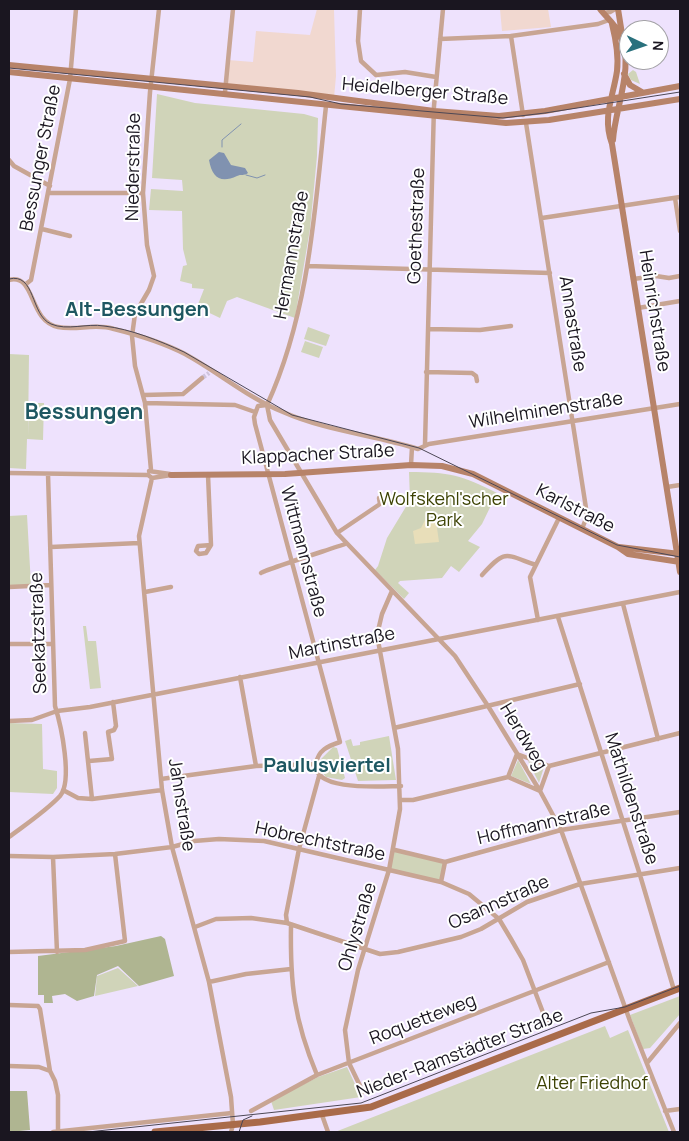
<!DOCTYPE html>
<meta charset="utf-8">
<style>
body{margin:0}
#map{position:relative;width:689px;height:1141px;overflow:hidden;background:#eee2fd;font-family:Manrope,sans-serif}
canvas{display:block}
.frame{position:absolute;inset:0;border:10px solid #1a1620;pointer-events:none}
.north{position:absolute;left:619px;top:20px;width:50px;height:50px;box-sizing:border-box;background:#fff;border:1px solid #a3a2a6;border-radius:50%;rotate:93deg;font-size:14px;font-weight:700;line-height:20px;text-align:center;color:#1a1620}
.north::after{content:'';display:block;margin:auto;width:18px;height:22px;background:#2a717d;clip-path:polygon(50% 0,100% 100%,50% 72%,0 100%)}
</style>
<div id="map">
<canvas width="689" height="1141"></canvas>
<div class="frame"></div>
<div class="north">N</div>
</div>
<script>
const ctx = document.querySelector('canvas').getContext('2d');
ctx.lineJoin = 'round';
function fillPath(path, color) {
  ctx.fillStyle = color;
  ctx.fill(path, 'evenodd');
}
function strokePath(path, color, width, dash) {
  ctx.strokeStyle = color;
  ctx.lineWidth = width;
  ctx.lineCap = dash ? 'butt' : 'round';
  ctx.setLineDash(dash || []);
  ctx.stroke(path);
}
function write(font, color, halo, rows, align = 'center') {
  ctx.font = font + ' Manrope,sans-serif';
  ctx.lineWidth = 4;
  ctx.setLineDash([]);
  ctx.textBaseline = 'middle';
  ctx.strokeStyle = halo;
  ctx.fillStyle = color;
  for (const [text, x, y, turn = 0] of rows) {
    ctx.save();
    ctx.translate(x, y);
    ctx.rotate((+turn || 0) * Math.PI / 180);
    ctx.textAlign = isNaN(turn) ? turn : align;
    if (halo) ctx.strokeText(text, 0, 0);
    ctx.fillText(text, 0, 0);
    ctx.restore();
  }
}
const commercial = new Path2D(`
 M317,9L334,10L336,76L334,98L226,86L228,60L253,62L256,31L310,35Z
 M500,9H548L551,27L502,31Z`);
const green = new Path2D(`
 M633,70L636,72L640,84L631,80L628,74Z
 M157,94L195,103L304,114L318,118L317,156L310,229L295,318L237,297L227,301L220,318L197,307L204,289L192,288V284L180,281L183,266L187,265L183,249L182,211L149,210L151,189L183,191L182,180L152,178Z
 M308,327L330,335L326,346L304,339Z
 M305,341L323,347L319,358L301,352Z
 M9,354L29,355L28,436L29,403H44L43,440L27,439L26,469L9,468Z
 M409,472C449,472 462,475 497,493L482,524L468,541L480,547L459,572L451,566L442,578L400,581L398,583L409,593L404,599L375,570L378,566L387,538L410,500Z
 M27,515L31,585L9,586V516Z
 M83,626H86L88,641H96L101,688L90,689Z
 M9,723L42,724L43,769L57,771V788L53,794L9,792Z
 M389,736L396,780L358,781L345,741L351,739L353,746L360,745V742Z
 M333,747L337,748L345,778L342,780L326,777L320,770V760Z
 M518,760L531,784L511,776Z
 M528,761L544,767L539,783Z
 M395,850L445,862L441,882L389,870Z
 M118,968L138,986L95,996L97,976Z
 M680,996V1014L650,1048L643,1049L630,1015Z
 M605,1026L610,1038L628,1030L669,1132H335Z
 M347,1067L361,1097L274,1110L271,1101L318,1077Z`);
const forest = new Path2D(`
 M161,936L165,939L174,976L139,986L118,966L97,975L94,996L77,1001L65,994L52,996L53,1003H44V995H38V956L116,946Z
 M9,1091H27L30,1130L9,1132Z`);
const sand = new Path2D(`
 M426,518L436,521L439,542L415,544L413,531L421,528Z`);
const water = new Path2D(`
 M219,152L224,153L231,165L245,168L248,173C244,176 241,174 237,176C220,184 212,177 209,160Z`);
const stream = new Path2D(`
 M222,147V140L241,124
 M246,175L257,178L265,175`);
const streetTunnel = new Path2D(`
 M202,378L209,373`);
const street = new Path2D(`
 M360,9L358,41L361,61L376,75L405,72L436,77
 M603,13L610,12L615,9
 M511,36L523,115
 M440,39L511,36L598,24L609,20
 M225,92L233,9
 M526,123L586,508L587,516L582,529
 M9,160L14,166L50,186
 M49,193H143
 M675,198L680,231
 M542,218L680,197
 M42,229L70,236
 M307,266L550,273
 M633,279L656,276L669,278L680,276
 M9,280C36,273 28,321 58,327C76,331 95,323 114,329C138,335 164,343 185,354C218,372 248,398 283,412C326,431 374,435 418,449L429,444L680,404
 M26,284L31,280L70,79L76,9
 M638,308L680,301
 M428,329L480,330L511,326
 M426,372L472,373L476,376L477,381
 M144,395L183,394L202,378
 M145,403L235,405L255,412
 M267,405L270,420L337,533L455,656L488,706L540,791L561,830L630,1021L674,1132
 M267,405L258,406L254,417L255,424L340,742C328,746 318,750 316,764C313,792 383,786 401,786
 M267,405C310,311 315,207 326,106
 M425,444L434,106L443,9
 M411,465L412,447
 M151,470L145,403L135,366L132,336L135,314L149,290L154,276L147,245L143,193L150,92L159,9
 M149,471L170,474
 M9,473L148,475L152,478L171,475
 M208,475L211,545L206,553L199,554L196,551L198,546L211,545
 M152,478L139,536L162,790L172,847L209,982L231,1097L233,1125L231,1132
 M667,487L680,485
 M337,533L380,504L379,498
 M51,547L139,543
 M261,573C264,570 334,548 345,544
 M482,575C506,549 504,554 536,565
 M9,587L51,585
 M145,592L171,587
 M623,604L658,739
 M558,617L640,875L674,990
 M538,620L530,577L559,518
 M9,644H53
 M240,677L256,766
 M9,721L32,720L57,711L90,707L680,592
 M394,728L580,684
 M85,733L92,799
 M517,754L549,766L540,791L508,777Z
 M89,761L112,759L108,732L114,730L116,726L113,702
 M549,766L680,733
 M161,779L256,766L316,764
 M63,790L78,798L92,799L162,790
 M401,800H413L508,777
 M9,837C25,825 46,811 60,796C73,781 61,725 55,706L48,474
 M395,850L445,862L561,830L680,812
 M9,856L53,857L115,854L172,847L194,841L219,839L264,841L441,882L469,894L499,919L511,939L523,960L547,1023
 M53,857L57,952
 M441,882L445,862
 M287,923L286,915L299,849L319,776
 M291,925C290,984 294,1020 317,1075
 M195,927L216,919L251,918L287,923L380,954L398,952L461,937L481,929L527,902L580,884L680,868
 M9,952L85,950L125,941L115,854
 M209,982L246,974L291,969
 M9,1005L38,1006L40,1009L50,1071L55,1081L58,1095V1132
 M647,1063L680,1023
 M9,1066L39,1067L50,1071
 M363,1092L349,1063L345,1030L358,970L389,870L400,809L398,749L377,635L382,614L392,591
 M251,1111L317,1075L609,962
 M665,1111L680,1109
 M322,1115L328,1132
 M53,1132L232,1113`);
const secondary = new Path2D(`
 M600,9C606,17 615,24 619,33C636,65 615,107 613,140
 M618,9L622,34
 M612,24C616,40 619,55 617,71C613,98 602,117 612,144L680,572
 M9,65L298,93L434,111L499,116L545,111L680,86
 M9,72L506,123L549,120L680,99
 M624,74L630,85L642,92
 M171,475L285,474L411,465L442,466L473,474L618,547L628,554L680,562
 M619,547L680,554`);
const primary = new Path2D(`
 M155,1132L260,1122L371,1107L680,988`);
const tram = new Path2D(`
 M9,68L310,97L341,104L503,118L545,113L680,92
 M9,279C36,272 30,315 51,324C67,331 87,323 104,326C131,329 160,341 184,352L292,415L419,448L617,545L680,557
 M88,1132L361,1103L591,1013L625,1007L680,986
 M239,1132L243,1120L252,1116`);
const streetNames = [
 ["Heidelberger Straße",425,92,5],
 ["Bessunger Straße",41,158,-79],
 ["Niederstraße",134,167,-89],
 ["Goethestraße",417,226,-88],
 ["Hermannstraße",292,255,-80],
 ["Heinrichstraße",654,311,81],
 ["Annastraße",572,324,81],
 ["Wilhelminenstraße",546,411,-9],
 ["Klappacher Straße",318,455,-3],
 ["Karlstraße",575,509,27],
 ["Wittmannstraße",303,552,75],
 ["Seekatzstraße",39,633,-92],
 ["Martinstraße",342,644,-11],
 ["Herdweg",523,737,59],
 ["Mathildenstraße",631,799,72],
 ["Jahnstraße",181,805,81],
 ["Hoffmannstraße",544,824,-13],
 ["Hobrechtstraße",320,842,12],
 ["Osannstraße",499,903,-24],
 ["Ohlystraße",358,927,-73],
 ["Roquetteweg",423,1020,-21],
 ["Nieder-Ramstädter Straße",460,1054,-21]
];
const parkNames = [
 ["Wolfskehl'scher",444,500],
 ["Park",444,521],
 ["Alter Friedhof",592,1084]
];
const quarterNames = [
 ["Alt-Bessungen",137,310],
 ["Paulusviertel",327,766]
];
const districtNames = [
 ["Bessungen",84,413]
];
fillPath(commercial, '#f1d8d0');
fillPath(green, '#d0d4b9');
fillPath(forest, '#afb591');
fillPath(sand, '#e8deb9');
fillPath(water, '#8092b0');
strokePath(stream, '#8092b0', 1);
strokePath(streetTunnel, '#cec3dc', 4.5, [4.5, 2]);
strokePath(street, '#c8a593', 4.5);
strokePath(secondary, '#b78369', 6);
strokePath(primary, '#a96b4a', 7);
strokePath(tram, '#4c4755', 1);
write('18px', '#1a1620', '#fff', streetNames);
write('18px', '#3c4203', '#fff', parkNames);
write('bold 20px', '#1e5761', '#fff', quarterNames);
write('bold 22px', '#1e5761', '#fff', districtNames);
</script>
